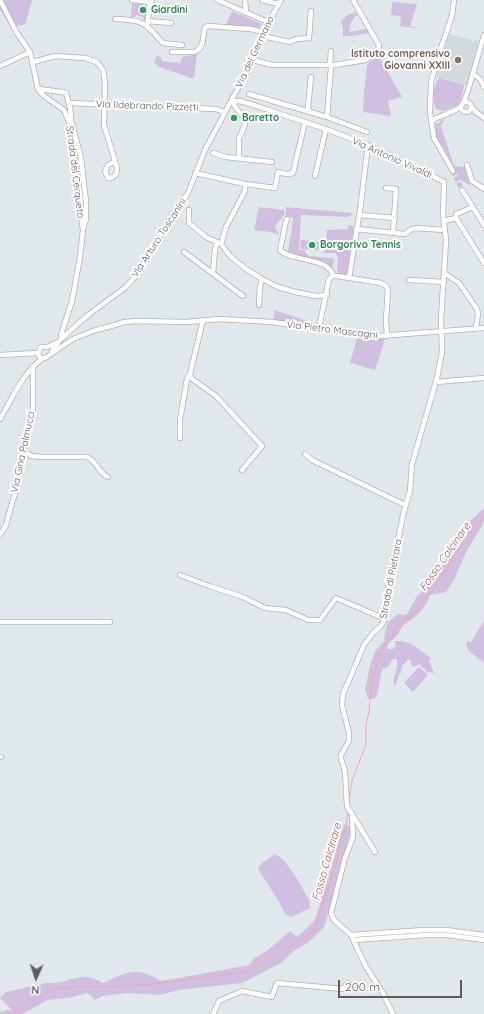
<!DOCTYPE html>
<style>
body{margin:0}
#map{position:relative;width:484px;height:1014px;overflow:hidden;background:#e1e8eb;font-family:Quicksand,sans-serif}
canvas{display:block}
.north{position:absolute;left:16px;top:958px;width:40px;height:40px;-webkit-text-stroke:3px #fff;paint-order:stroke;rotate:183deg;font-size:11px;font-weight:700;line-height:16px;text-align:center;color:#605a59}
.north::after{content:'';display:block;margin:auto;width:14px;height:18px;background:#605a59;clip-path:polygon(50% 0,100% 100%,50% 72%,0 100%)}
.scale{position:absolute;left:338px;top:980px;width:124px;height:18px;box-sizing:border-box;border:2px solid #605a59;border-top:0;padding-left:5px;font-size:12px;line-height:14px;white-space:nowrap;color:#605a59;-webkit-text-stroke:3px #fff;paint-order:stroke}
</style>
<div id="map">
<canvas width="484" height="1014"></canvas>
<div class="north">N</div>
<div class="scale">200 m</div>
</div>
<script>
const ctx = document.querySelector('canvas').getContext('2d');
ctx.lineJoin = 'round';
function fillPath(path, color) {
  ctx.fillStyle = color;
  ctx.fill(path, 'evenodd');
}
function strokePath(path, color, width, dash) {
  ctx.strokeStyle = color;
  ctx.lineWidth = width;
  ctx.lineCap = dash ? 'butt' : 'round';
  ctx.setLineDash(dash || []);
  ctx.stroke(path);
}
function write(font, color, halo, rows, align = 'center') {
  ctx.font = font + ' Quicksand,sans-serif';
  ctx.lineWidth = 4;
  ctx.setLineDash([]);
  ctx.textBaseline = 'middle';
  ctx.strokeStyle = halo;
  ctx.fillStyle = color;
  for (const [text, x, y, turn = 0] of rows) {
    ctx.save();
    ctx.translate(x, y);
    ctx.rotate((+turn || 0) * Math.PI / 180);
    ctx.textAlign = isNaN(turn) ? turn : align;
    if (halo) ctx.strokeText(text, 0, 0);
    ctx.fillText(text, 0, 0);
    ctx.restore();
  }
}
const education = new Path2D(`
 M449,34L479,42L467,86L436,77Z`);
const green = new Path2D(`
 M0,0H32L25,25H20L11,28L0,9Z
 M392,2L417,4L410,26L420,29L400,26L401,16L391,15Z
 M132,3L145,5L147,7L146,20H144L143,17L136,15L135,17H131Z
 M232,11L262,24L259,29L226,25Z
 M355,12L358,15C351,19 350,25 349,32L366,29L370,33L352,36H343V29L341,21L346,16Z
 M197,54L194,79L159,67L154,62L157,56L161,57L162,61L180,63L182,57Z
 M378,55L402,97L388,101L391,116L363,112L364,93L367,65Z
 M439,78L464,85L461,100L458,105L443,111L436,109C432,101 433,85 439,78Z
 M445,118L441,126L453,163L455,166L465,167L470,185L460,180L445,150L435,136L434,127L435,125Z
 M259,207L284,210L285,214L275,226L279,235L271,232L254,230Z
 M286,207L353,213L349,217L301,215L299,250H305L306,254L309,256L333,258L334,263L332,267L330,268L316,261L288,252L293,220L292,217L286,216Z
 M348,225L354,226L347,275C343,276 340,275 337,271L338,258L335,253H322L323,252L325,251L327,230L348,229Z
 M301,240L324,242L323,250L300,249Z
 M274,310L316,324V326L274,320Z
 M357,338L385,339L375,370L350,363Z
 M484,508V522L465,554L455,578L446,592L430,595C426,610 414,617 403,626C400,629 399,634 396,637C391,642 388,640 387,649H393L396,646L395,641C413,641 417,649 431,658L429,661L434,673L428,672L419,664L414,667L410,664L412,662L408,659L402,666V671L399,674L396,686L393,683L397,666V659H393L388,667L382,669L377,696L373,699H368L365,689L371,662L376,650L384,641L385,633L388,622L398,614L404,615L407,614L417,596L422,592L428,583L432,573L439,570L456,535Z
 M483,622L484,623V663L469,651L466,644L468,641L471,642Z
 M419,667L428,675L413,692L404,683Z
 M344,824L351,827L349,838L324,927L309,942L294,951L281,963L242,983L179,990L160,995L127,993L103,996L95,1000L88,993L68,998L48,1000L22,1014H0V1012L11,1009L0,998L6,992L45,983C68,986 80,968 103,983C128,972 136,966 161,981L250,965L253,959L268,950L290,931L297,937L315,920Z
 M275,854L283,859L298,880L309,900L310,908L291,917L285,914C278,898 267,884 258,869L262,863Z`);
const stream = new Path2D(`
 M349,802L352,781L366,744V725L369,712L372,680L383,647L392,637L395,627L413,614L439,581L464,540L484,517
 M11,1014L51,990L68,987H106L153,984L245,972L297,942L311,933L318,919L337,860L339,845L346,828L348,811`);
const minorTunnel = new Path2D(`
 M453,171L462,190`);
const minor = new Path2D(`
 M0,0L17,33L30,52L38,89L44,96L64,110L69,122L83,230L80,257L72,301L61,335V339
 M132,0L145,1L150,4
 M217,0L268,22
 M245,0L246,13
 M262,0L278,4
 M115,19C144,20 144,22 163,43L182,45
 M148,21L171,23
 M147,26L150,4L152,0
 M262,36L290,42L296,39L309,38L311,11
 M172,52H194L198,50L202,45L205,27L209,26L251,29L263,32
 M253,60L272,65H327L330,64L331,51
 M33,62L55,56L85,58L97,62L103,70L105,82L104,125L117,168C117,174 115,178 108,178L105,171L108,165L114,162
 M0,66L30,52
 M473,74L480,79L484,87
 M38,89L63,92L66,93L70,108L71,119
 M249,94L327,117L367,132
 M461 107a5 5 0 1 1 10 0a5 5 0 1 1-10 0Z
 M69,103L216,109L224,112
 M463,103L467,94L484,35
 M471,106L476,112L484,118
 M310,112L308,107L311,77
 M327,117L331,67L334,65L366,60L378,52L379,45L353,0
 M71,120L81,158L86,202V219L83,229
 M431,121C441,114 454,114 462,105
 M213,153L226,157L272,162
 M239,158V139L245,125L243,117L234,105L236,101H239C253,104 268,110 283,115C339,132 392,154 444,182L443,215L446,240L444,273L459,283L477,309L478,314L476,328
 M467,165L472,181L484,189
 M453,171L434,138L430,113L431,82L441,48L452,16L454,0
 M195,173L245,184L275,188L278,172L287,174L293,173L305,122
 M315,176L326,129
 M386,188L396,189L393,232
 M462,190L484,225
 M473,207L456,214V218L484,263
 M189,210V223L206,237L221,244L230,256L246,269L262,279L278,287L295,292L316,296L327,295
 M359,215L395,218
 M287,219L286,221L280,250C291,262 330,257 333,276
 M444,221L456,218
 M356,229L405,234L410,230L415,228L445,230
 M221,244L226,227L245,191V184
 M184,252L243,296
 M213,273L215,249L217,242
 M349,278L360,210L368,145
 M409,280L444,282
 M259,305L260,286L262,279
 M203,320L190,374L191,378L216,396L262,446L242,470
 M319,328L329,279L333,276H337L381,283L386,286L388,290L386,320L387,336
 M52,351L61,339L88,315L126,287L139,272L173,214L188,193L205,150L256,54L263,32L281,0
 M38,353L40,358H45L73,339L93,331L125,322L136,321L187,322L219,319L272,322L363,335L379,336L484,328
 M38,353L41,347H47L58,342
 M0,355L38,353
 M436,382L484,378
 M0,419C13,397 22,374 43,358
 M180,438V420L187,379L190,374
 M23,450L31,456L41,457H87C97,461 98,473 108,477
 M305,454L312,460L405,505
 M0,535L6,525L16,489L23,450L28,436L33,409V366
 M180,575L212,587L243,597L265,608L286,610L308,620H320L336,598L385,619
 M0,622H110
 M0,757H1
 M352,818L353,837L345,858L331,913L334,920L351,935L366,967L383,993L393,1014
 M375,852L347,806L345,771L341,759V755L349,741V733L342,705L343,694L364,645L373,633L381,626L385,619L389,582L404,511L410,491L412,464L437,378L442,352L441,318L444,273
 M351,935L424,930H446L484,935
 M353,940L426,935H446L484,940
 M213,1014L219,1001L242,991L272,997L277,983L343,989L348,983`);
const markers = [
 [143,10,4,"#2e9e5b"],
 [458,60,4,"#8d6e63"],
 [234,118,4,"#2e9e5b"],
 [312,245,4,"#2e9e5b"]
];
const leisureNames = [
 ["Giardini",151,10],
 ["Baretto",242,118],
 ["Borgorivo Tennis",320,245]
];
const streetNames = [
 ["Via del Germano",255,52,-65],
 ["Via Ildebrando Pizzetti",147,106,2],
 ["Via Antonio Vivaldi",392,158,24],
 ["Strada del Cerqueto",75,172,83],
 ["Via Arturo Toscanini",159,238,-57],
 ["Via Pietro Mascagni",332,330,7],
 ["Via Gina Palmucci",23,452,-78],
 ["Strada di Pietrara",391,579,-79]
];
const educationNames = [
 ["Istituto comprensivo",450,54],
 ["Giovanni XXIII",450,66]
];
const waterNames = [
 ["Fosso Calcinare",445,557,-55],
 ["Fosso Calcinare",327,862,-74]
];
fillPath(education, '#d2dade');
fillPath(green, '#d0bfe0');
strokePath(stream, '#f6a6aa', 1);
strokePath(minorTunnel, '#c1c4c6', 4.5, [4.5, 2]);
strokePath(minor, '#b5afae', 6);
strokePath(minor, '#fff', 4.5);
for (const [x, y, r, color] of markers) {
  const dot = new Path2D();
  dot.arc(x, y, r, 0, 2 * Math.PI);
  ctx.fillStyle = color;
  ctx.fill(dot);
  strokePath(dot, '#fff', 1.5);
}
write('bold 10px', '#27864d', '#fff', leisureNames, 'left');
write('10px', '#605a59', '#fff', streetNames);
write('bold 10px', '#785e54', '#fff', educationNames, 'right');
write('italic 11px', '#b64e4c', '#fff', waterNames);
</script>
